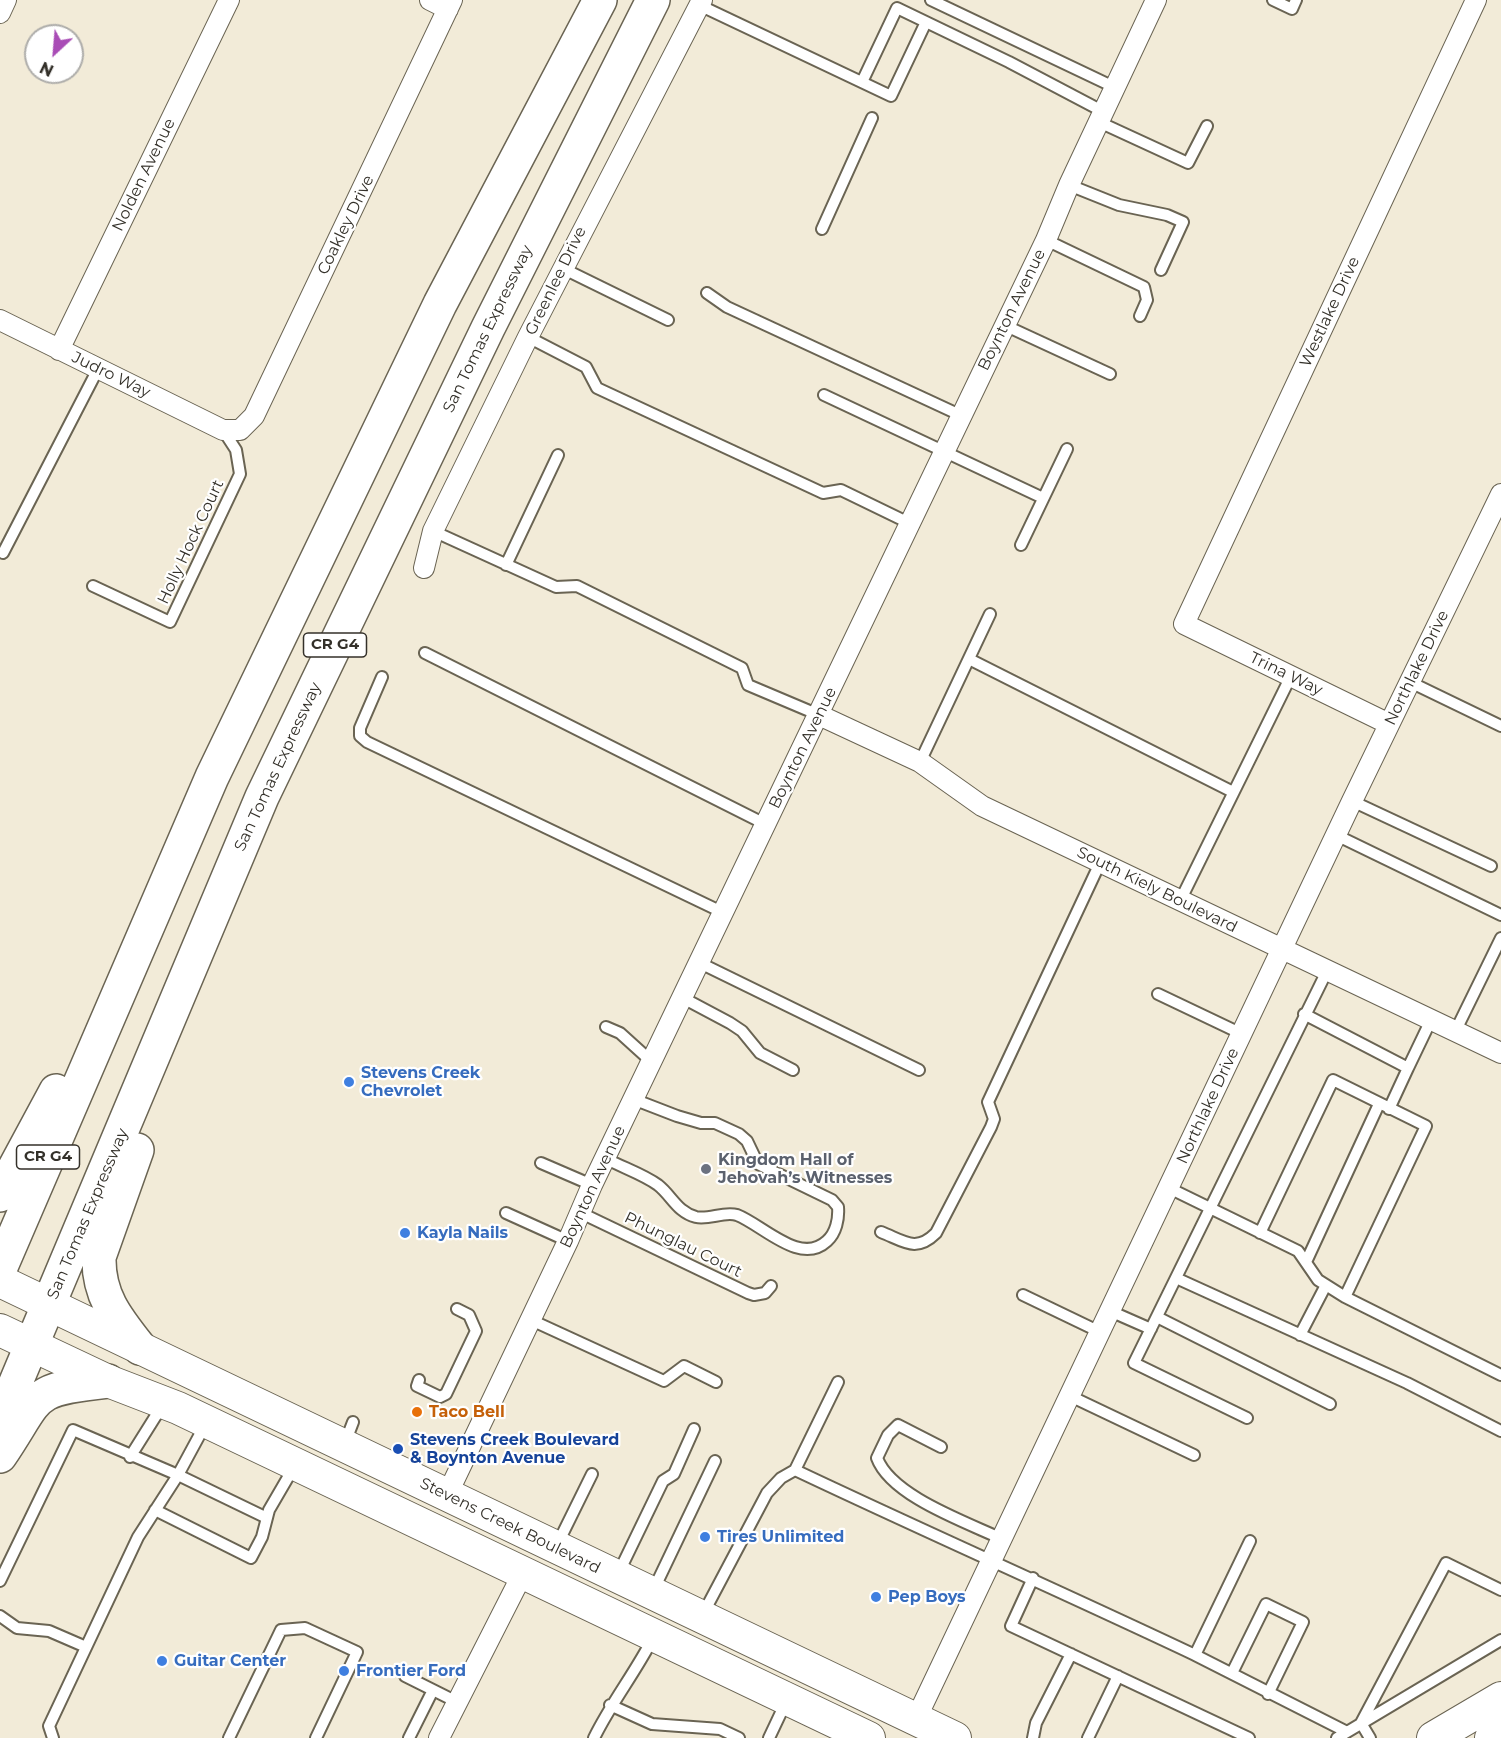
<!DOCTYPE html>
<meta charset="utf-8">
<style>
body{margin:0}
#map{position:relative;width:1501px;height:1738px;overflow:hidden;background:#f2ebd8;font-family:Montserrat,sans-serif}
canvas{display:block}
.north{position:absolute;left:24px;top:24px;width:60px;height:60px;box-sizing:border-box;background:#fff;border:2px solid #aeadaa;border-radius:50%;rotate:206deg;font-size:16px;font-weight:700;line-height:24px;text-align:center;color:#34312a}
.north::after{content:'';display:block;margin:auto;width:21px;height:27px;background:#a94cb6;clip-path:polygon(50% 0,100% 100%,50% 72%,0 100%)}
</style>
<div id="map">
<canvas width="1501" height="1738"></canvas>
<div class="north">N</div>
</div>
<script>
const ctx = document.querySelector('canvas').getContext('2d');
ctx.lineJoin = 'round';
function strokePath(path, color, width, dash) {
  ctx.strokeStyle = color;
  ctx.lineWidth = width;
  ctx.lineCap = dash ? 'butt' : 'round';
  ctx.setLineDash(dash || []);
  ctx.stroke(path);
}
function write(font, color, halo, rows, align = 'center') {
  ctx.font = font + ' Montserrat,sans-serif';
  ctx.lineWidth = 4.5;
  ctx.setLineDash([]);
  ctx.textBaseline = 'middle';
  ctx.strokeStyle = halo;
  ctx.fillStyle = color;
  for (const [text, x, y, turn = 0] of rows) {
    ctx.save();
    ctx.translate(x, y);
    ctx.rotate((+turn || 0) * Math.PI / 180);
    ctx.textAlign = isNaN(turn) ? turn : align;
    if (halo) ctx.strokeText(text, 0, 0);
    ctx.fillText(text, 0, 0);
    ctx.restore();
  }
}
const lane = new Path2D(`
 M931,0L1116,88
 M1273,0L1292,9L1296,0
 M699,5L891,96L926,22
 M862,82L897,8L1009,62L1104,112
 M1099,122L1188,163L1207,126
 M1069,185L1119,205L1167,215L1183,222L1161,270
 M822,229L872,118
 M1046,240L1144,287L1147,300L1140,316
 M562,268L668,320
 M707,293L727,307L960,415
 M1004,325L1110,374
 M528,337L586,367L597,388L823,493L841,490L909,523
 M824,395L1043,498
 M433,531L556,587L577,586L742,668L748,685L819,715
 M1021,545L1067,449
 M3,553L98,369
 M506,565L558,455
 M93,586L170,622L240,474L236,450L223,430
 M425,653L767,825
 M969,659L1233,792
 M382,677L360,728V736L367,742L724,913
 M1410,682L1501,726
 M920,762L990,614
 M1352,801L1491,866
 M1336,835L1501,915
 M1180,901L1291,676
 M700,963L919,1070
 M1158,994L1242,1034
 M683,998L730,1023L742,1031L760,1053L793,1070
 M1304,1014L1408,1068L1431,1020
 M606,1027L620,1033L652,1062
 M1455,1032L1501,938
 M1389,1109L1408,1068
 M605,1158C621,1167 643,1174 658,1185C672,1196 677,1212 696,1217C709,1220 724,1211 737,1215C763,1225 800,1266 827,1241C836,1233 839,1219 838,1207L832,1200L758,1164L747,1141L739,1134L715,1123H701L677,1116L633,1099
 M541,1163L592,1185
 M1169,1188L1298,1251L1318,1280L1345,1297L1501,1375
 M506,1213L568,1241
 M581,1213L748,1293L754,1295L765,1293L771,1286
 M881,1232C904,1241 916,1253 936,1233L991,1127L994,1119L988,1102L1100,863
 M1260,1233L1333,1080L1426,1126L1345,1297
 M1306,1262L1379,1104
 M1176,1278L1407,1383L1501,1431
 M1023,1295L1100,1332
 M1110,1311L1151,1329
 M1157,1317L1330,1404
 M531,1320L664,1381L684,1366L716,1382
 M1300,1335L1326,1285
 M419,1380L417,1386L440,1397L446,1394L476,1331L469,1315L457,1309
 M1070,1396L1194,1455
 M1247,1418L1134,1363L1327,971
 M345,1443L353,1422
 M941,1447L898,1425L888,1435L877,1458C891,1496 966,1522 1002,1539
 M130,1457L162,1406
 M795,1470L838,1382
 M155,1510L251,1558L262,1537L269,1510L294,1467
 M1250,1541L1195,1655L1347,1732
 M557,1545L592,1474
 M618,1574L663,1481L674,1474L694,1429
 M1033,1578L1011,1626L1249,1738
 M0,1581L73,1430L178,1475L267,1518
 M653,1591L715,1461
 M703,1614L767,1493L781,1478L795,1470C928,1533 1062,1592 1195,1655
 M0,1616L17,1628L49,1631L86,1647
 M1232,1673L1266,1604L1303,1622L1268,1694
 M405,1676L433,1690L409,1738
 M433,1690L457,1702
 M610,1705L652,1724L720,1729L739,1738
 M53,1738L49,1726L138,1537L178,1475L205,1425
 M229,1738L281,1630L305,1628L357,1652L316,1738
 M594,1738C611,1703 635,1673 653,1638
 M769,1738L786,1702
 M1033,1738L1036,1723L1071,1654
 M1088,1738L1118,1676
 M1337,1738L1501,1640
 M1370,1738L1361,1723L1446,1563L1501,1590`);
const street = new Path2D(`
 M430,0L448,9
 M0,13L6,0
 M0,320L223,430H240L254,416L452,0
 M59,350L229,0
 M424,568L433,531L528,337L702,0
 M819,715L920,762L982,806L1501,1053
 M1389,724L1184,624L1476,0
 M447,1495L568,1241L592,1185L1046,240L1069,185L1156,0
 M916,1719L1352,801L1501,494
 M439,1738L524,1571`);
const primary = new Path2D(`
 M0,1281L955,1738
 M0,1330L108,1381L178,1408L869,1738
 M1433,1738L1501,1698
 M1491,1738L1501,1732`);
const highway = new Path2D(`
 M137,1150L99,1257C98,1296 117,1319 140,1348
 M0,1195L56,1091
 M0,1269L212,777L440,304L600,0
 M0,1420L262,797L488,328L653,0
 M0,1456C42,1394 27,1390 108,1381`);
const markers = [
 [349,1082,6,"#3f7fe0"],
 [706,1169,6,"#6b7280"],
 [405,1233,6,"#3f7fe0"],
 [417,1412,6,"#e8710a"],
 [398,1449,6,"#1a4fb4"],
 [705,1537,6,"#3f7fe0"],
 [876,1597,6,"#3f7fe0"],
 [162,1661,6,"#3f7fe0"],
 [344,1671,6,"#3f7fe0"]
];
const shields = [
 [335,645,63],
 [48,1157,63]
];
const shieldNames = [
 ["CR G4",335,645],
 ["CR G4",48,1157]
];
const streetNames = [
 ["Nolden Avenue",144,175,-64],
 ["Coakley Drive",346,225,-64],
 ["Greenlee Drive",556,281,-64],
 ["Boynton Avenue",1012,310,-64],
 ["Westlake Drive",1330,312,-65],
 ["San Tomas Expressway",488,329,-64],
 ["Judro Way",111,375,26],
 ["Holly Hock Court",191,542,-65],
 ["Northlake Drive",1417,668,-64],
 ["Trina Way",1286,674,26],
 ["Boynton Avenue",803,748,-64],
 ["San Tomas Expressway",278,767,-65],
 ["South Kiely Boulevard",1157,890,26],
 ["Northlake Drive",1208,1106,-65],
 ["Boynton Avenue",593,1187,-65],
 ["San Tomas Expressway",88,1214,-67],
 ["Phunglau Court",683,1245,26],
 ["Stevens Creek Boulevard",510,1526,26]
];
const shopNames = [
 ["Stevens Creek",361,1073],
 ["Chevrolet",361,1091],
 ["Kayla Nails",417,1233],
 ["Tires Unlimited",717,1537],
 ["Pep Boys",888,1597],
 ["Guitar Center",174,1661],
 ["Frontier Ford",356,1671]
];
const worshipNames = [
 ["Kingdom Hall of",718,1160],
 ["Jehovah’s Witnesses",718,1178]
];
const foodNames = [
 ["Taco Bell",429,1412]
];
const transitNames = [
 ["Stevens Creek Boulevard",410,1440],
 ["& Boynton Avenue",410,1458]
];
strokePath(lane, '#6a6453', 14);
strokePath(street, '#6a6453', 22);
strokePath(primary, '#6a6453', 34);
strokePath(highway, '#6a6453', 36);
strokePath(lane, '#fff', 10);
strokePath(street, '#fff', 20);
strokePath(primary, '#fff', 32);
strokePath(highway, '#fff', 33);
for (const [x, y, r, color] of markers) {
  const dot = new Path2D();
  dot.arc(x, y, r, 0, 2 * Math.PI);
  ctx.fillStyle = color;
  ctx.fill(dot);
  strokePath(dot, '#fff', 2);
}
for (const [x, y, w] of shields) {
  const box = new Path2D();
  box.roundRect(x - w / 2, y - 12, w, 24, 4.5);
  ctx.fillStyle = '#fff';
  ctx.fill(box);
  strokePath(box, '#34312a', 1.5);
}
write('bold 15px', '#34312a', null, shieldNames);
write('16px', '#34312a', '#fff', streetNames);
write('bold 16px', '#366cbe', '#fff', shopNames, 'left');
write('bold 16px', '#5b616d', '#fff', worshipNames, 'left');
write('bold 16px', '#c56008', '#fff', foodNames, 'left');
write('bold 16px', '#164399', '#fff', transitNames, 'left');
</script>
